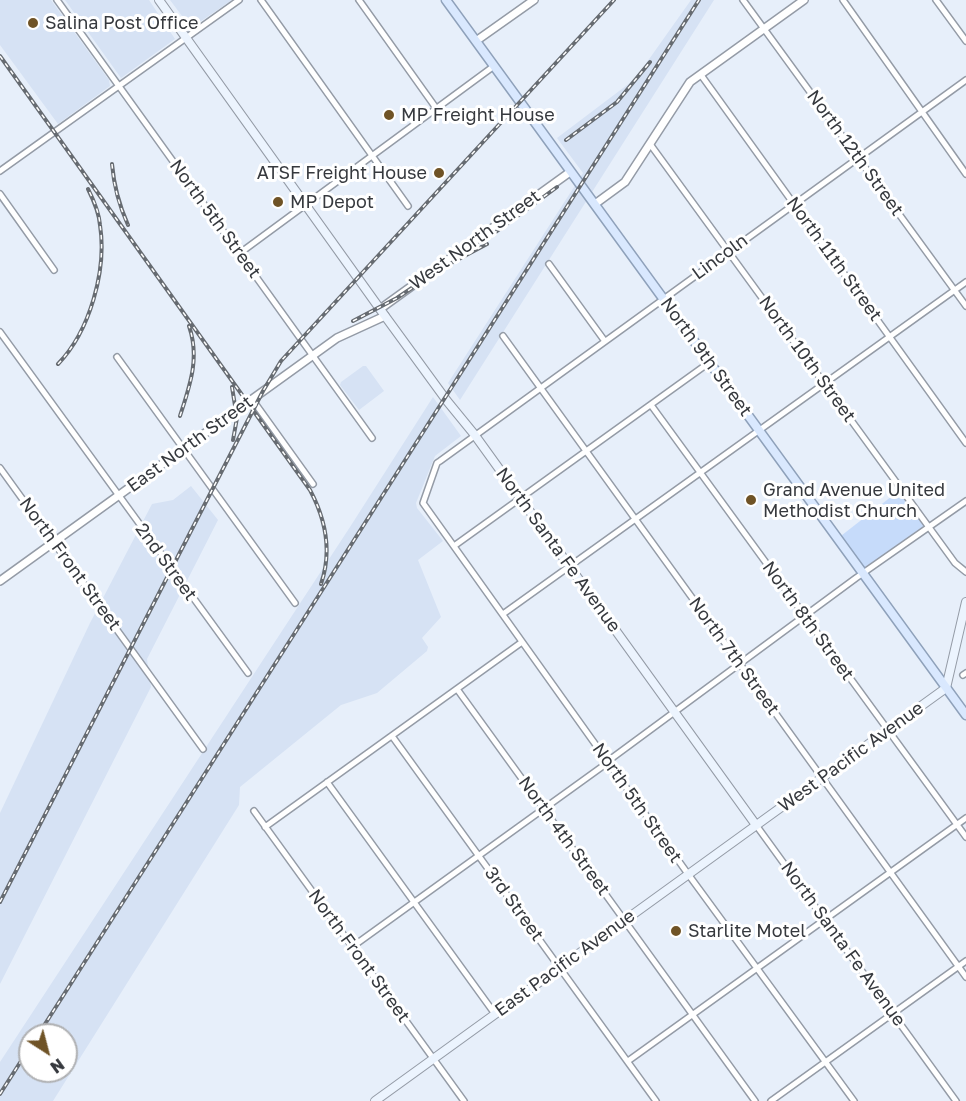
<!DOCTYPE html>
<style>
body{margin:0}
#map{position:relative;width:966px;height:1101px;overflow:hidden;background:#e7effa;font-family:"Golos Text",sans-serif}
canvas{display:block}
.north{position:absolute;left:18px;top:1023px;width:60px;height:60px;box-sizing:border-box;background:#fff;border:2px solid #afb0b2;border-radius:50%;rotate:144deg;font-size:16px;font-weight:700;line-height:24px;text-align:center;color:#36393e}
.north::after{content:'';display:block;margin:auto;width:21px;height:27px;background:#6f5326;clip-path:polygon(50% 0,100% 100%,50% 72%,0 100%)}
</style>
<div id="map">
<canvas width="966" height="1101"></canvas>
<div class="north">N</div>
</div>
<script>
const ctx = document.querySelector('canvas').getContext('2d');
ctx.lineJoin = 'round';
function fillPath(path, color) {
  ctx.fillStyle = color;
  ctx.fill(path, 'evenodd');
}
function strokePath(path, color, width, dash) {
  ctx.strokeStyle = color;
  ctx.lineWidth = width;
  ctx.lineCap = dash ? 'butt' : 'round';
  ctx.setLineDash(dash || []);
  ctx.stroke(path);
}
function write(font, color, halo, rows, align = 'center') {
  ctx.font = font + ' "Golos Text",sans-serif';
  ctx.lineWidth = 6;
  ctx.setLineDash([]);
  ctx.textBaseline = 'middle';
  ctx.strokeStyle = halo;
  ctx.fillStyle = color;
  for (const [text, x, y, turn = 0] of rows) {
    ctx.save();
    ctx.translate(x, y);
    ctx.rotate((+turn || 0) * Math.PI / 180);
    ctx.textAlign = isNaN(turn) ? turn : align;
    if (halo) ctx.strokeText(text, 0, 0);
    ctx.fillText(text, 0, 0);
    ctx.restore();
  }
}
const built = new Path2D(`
 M0,0H51L109,80L110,86L58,124L0,45Z
 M65,0H149L175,39L121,78Z
 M170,0H232L191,28Z
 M691,0H714L460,400L448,383L583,173L557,138L635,79Z
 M363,366H366L384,391L359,410L340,385L341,382Z
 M433,397L461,436L435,456L416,503L417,508L443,541L418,560L441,617L422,638L428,647L427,651L377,693L341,705L240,787L239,805L53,1101H0V1062L350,527ZM30,1035H66V1071H30Z
 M191,486L218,520L147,659L151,687L0,984V813L90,623L152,504L173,500Z`);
const green = new Path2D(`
 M901,489L929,527L862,574L837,539Z`);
const minor = new Path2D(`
 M57,0L372,438
 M261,0L408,206
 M359,0L436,108
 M743,0L966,306
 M843,0L966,174
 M936,0L966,41
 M701,75L966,443
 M650,144L955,563L966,572
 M0,171L239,0
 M0,194L54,270
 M240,253L494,66
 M549,264L604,340
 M0,332L248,673
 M503,336L966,977
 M117,357L295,603
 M252,399L313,484
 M651,405L966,837
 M0,468L203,749
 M454,546L710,362
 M503,614L966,282
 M963,675L966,673
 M457,689L755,1101
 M392,736L656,1101
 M327,782L495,1014
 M254,811L464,1101
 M756,825L956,1101
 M265,827L522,642
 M352,947L603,766L608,761L856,578L966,501
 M628,1061L966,818
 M771,1101L966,961
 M854,1101L688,874L423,503L437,463L440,461L966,80`);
const tertiary = new Path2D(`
 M476,41L534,0
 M595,204L625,182L690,82L804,0
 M380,309L570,172
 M0,581L337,338L385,316`);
const secondary = new Path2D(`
 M159,0L385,316L447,401L474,434L756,825
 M375,1101L946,688L966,602`);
const primary = new Path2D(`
 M446,0L966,715`);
const rail = new Path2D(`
 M0,56L310,490C326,520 332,552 321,584
 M566,140L617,102L650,62
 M112,164C114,187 119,205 128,225
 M493,234L557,187
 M353,321L397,298L440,269L487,244
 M58,364C90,331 107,270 100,225C99,212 94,201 88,189
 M232,387L237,418L233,440
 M180,416C190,385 200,358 189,326
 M0,902L263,391L281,361L614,0
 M38,1035L699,0
 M0,1094L30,1047`);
const markers = [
 [33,23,6,"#6f5326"],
 [389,115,6,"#6f5326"],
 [439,173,6,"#6f5326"],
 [278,202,6,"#6f5326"],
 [751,500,6,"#6f5326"],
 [676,931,6,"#6f5326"]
];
const poiNames = [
 ["Salina Post Office",45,23],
 ["MP Freight House",401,115],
 ["ATSF Freight House",427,173,"right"],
 ["MP Depot",290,202],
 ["Grand Avenue United",763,490],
 ["Methodist Church",763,511],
 ["Starlite Motel",688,931]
];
const streetNames = [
 ["North 12th Street",855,153,54],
 ["North 5th Street",215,219,54],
 ["West North Street",475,240,-36],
 ["Lincoln",720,257,-36],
 ["North 11th Street",834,259,54],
 ["North 9th Street",706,357,54],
 ["North 10th Street",807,359,54],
 ["East North Street",190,444,-36],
 ["North Santa Fe Avenue",558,550,54],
 ["2nd Street",166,562,54],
 ["North Front Street",70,564,54],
 ["North 8th Street",808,621,54],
 ["North 7th Street",734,656,54],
 ["West Pacific Avenue",851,757,-36],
 ["North 5th Street",637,803,55],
 ["North 4th Street",564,836,54],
 ["3rd Street",514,904,54],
 ["North Santa Fe Avenue",843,944,54],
 ["North Front Street",359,956,54],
 ["East Pacific Avenue",565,963,-36]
];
fillPath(built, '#d6e2f4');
fillPath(green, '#c6dbfa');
strokePath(minor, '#949ba6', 8);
strokePath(tertiary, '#949ba6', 10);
strokePath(secondary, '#949ba6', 10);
strokePath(primary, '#8fa1ba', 11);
strokePath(minor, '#fff', 5);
strokePath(tertiary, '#fff', 7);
strokePath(secondary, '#ecf4fe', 8);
strokePath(primary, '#d9e8fe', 8);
strokePath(rail, '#666b71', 4);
strokePath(rail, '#fff', 1.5, [4.5]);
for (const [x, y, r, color] of markers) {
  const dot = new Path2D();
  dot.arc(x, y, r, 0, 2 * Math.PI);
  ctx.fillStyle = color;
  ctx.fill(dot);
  strokePath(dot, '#fff', 2);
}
write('18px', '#36393e', '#fff', poiNames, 'left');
write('18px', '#36393e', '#fff', streetNames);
</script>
